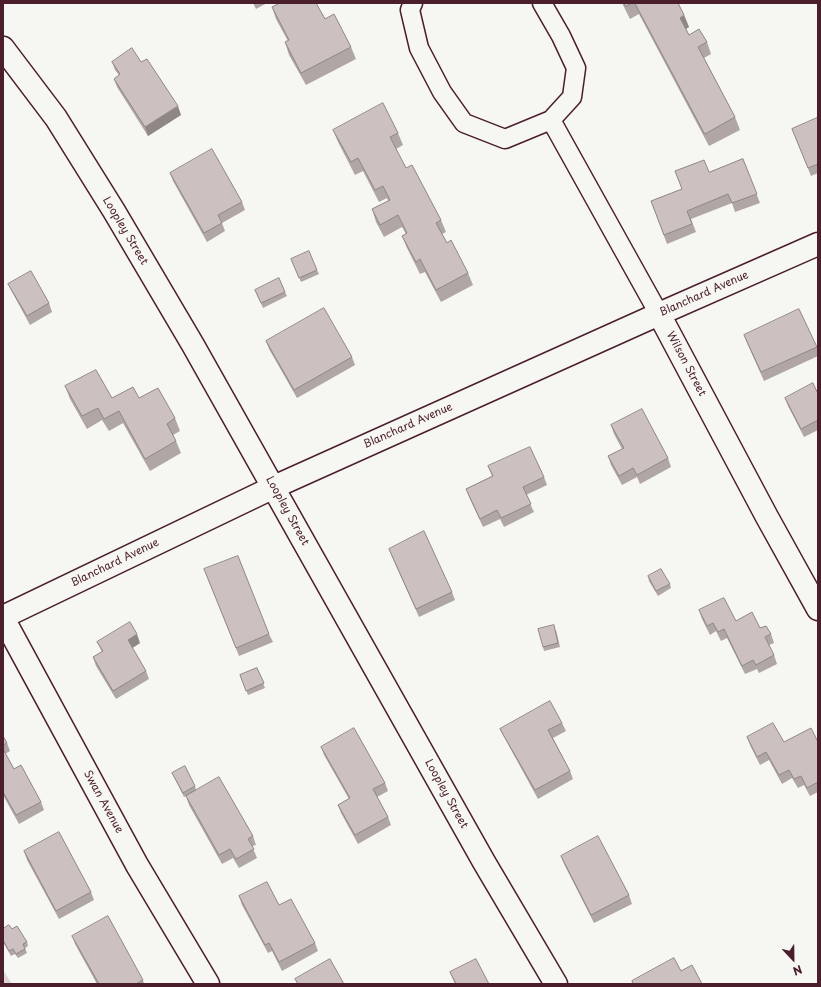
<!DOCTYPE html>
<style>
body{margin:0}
#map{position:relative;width:821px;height:987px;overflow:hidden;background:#f6f6f2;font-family:"Playpen Sans",sans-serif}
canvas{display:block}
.frame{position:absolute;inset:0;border:4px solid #4a1f2b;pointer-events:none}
.north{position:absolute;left:773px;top:939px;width:40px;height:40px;-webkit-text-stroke:3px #f6f6f2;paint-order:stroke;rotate:158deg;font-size:11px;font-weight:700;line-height:16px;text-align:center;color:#4a1f2b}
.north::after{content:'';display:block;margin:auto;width:14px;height:18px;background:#4a1f2b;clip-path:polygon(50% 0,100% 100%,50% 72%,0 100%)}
</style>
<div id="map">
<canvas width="821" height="987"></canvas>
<div class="frame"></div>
<div class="north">N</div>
</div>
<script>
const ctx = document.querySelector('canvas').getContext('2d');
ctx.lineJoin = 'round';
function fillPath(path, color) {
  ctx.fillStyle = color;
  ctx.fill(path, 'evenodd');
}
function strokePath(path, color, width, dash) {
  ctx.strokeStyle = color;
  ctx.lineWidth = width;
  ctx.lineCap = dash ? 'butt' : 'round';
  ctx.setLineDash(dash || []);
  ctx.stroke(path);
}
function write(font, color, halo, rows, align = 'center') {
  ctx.font = font + ' "Playpen Sans",sans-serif';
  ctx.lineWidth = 3;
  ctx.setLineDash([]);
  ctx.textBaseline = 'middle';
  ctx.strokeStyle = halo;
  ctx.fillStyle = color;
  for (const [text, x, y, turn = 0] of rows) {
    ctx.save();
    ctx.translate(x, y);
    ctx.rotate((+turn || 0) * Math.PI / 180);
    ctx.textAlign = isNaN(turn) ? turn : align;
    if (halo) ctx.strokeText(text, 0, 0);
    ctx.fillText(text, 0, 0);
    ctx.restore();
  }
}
const green = new Path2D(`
 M3,970L12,984H3Z`);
const lane = new Path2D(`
 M413,3L410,10L419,48L442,92L464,123L505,139L551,120L572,97L576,68L561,36L542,3
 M551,120L659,314`);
const street = new Path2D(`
 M3,48L56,118L114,211L193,345L484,862L556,984
 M659,314L767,517L818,609
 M3,617L274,487L659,314L818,244
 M3,618L137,865L208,984`);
const wall = new Path2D(`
 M253,3H267L256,9Z
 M276,3H316L325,19L351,47L356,59L306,85L289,55L285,42L288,41L276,19L272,7L277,5Z
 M622,3H678L684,15L689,27L686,29L689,35L707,42L711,54L704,58L735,117L740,130L709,146L639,14L630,19Z
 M112,62H141L181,115L148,136L117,87L114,79L119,75L115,70Z
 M818,120V173L811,176L792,129Z
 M333,130L398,133L403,145L396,149L406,168L441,220L446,232L442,234L447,243L468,273L473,285L441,302L425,272L420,274L407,248L402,236L406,234L402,227L384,237L376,222L372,209L388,201L387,198L379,202L363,171L355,175L338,142Z
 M743,159L760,203L735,212L732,203L691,219L696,232L667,244L651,201L682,189L675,171L709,172Z
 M170,173L242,202L245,210L222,223L225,231L207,242L173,181Z
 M291,259L317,270L319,274L301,282Z
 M8,284L49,303L52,312L30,325L12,292Z
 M255,290L285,292L287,296L263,308Z
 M744,335L817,347L818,350V356L764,381L747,343Z
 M266,341L352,357L355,365L297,398L269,349Z
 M65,386L112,398H139L175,418L180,431L173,435L176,441L181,453L150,471L123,423L109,431L102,420L87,429L70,399Z
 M818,394V430L804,437L788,406L785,398Z
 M611,425L668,458L671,467L640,484L637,477L622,485L611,465L608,456L622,449L614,434Z
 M488,466L544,477L547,485L526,495L534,512L504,527L500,519L483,527L469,497L466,489L492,476Z
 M389,549L452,592L455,600L419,617L392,557Z
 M204,569L269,634L273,642L239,656Z
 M648,576L670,584L671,588L658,596L649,581Z
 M699,610L760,628L771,634L774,643L769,645L774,655L777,664L759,673L757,669L745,674L727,638L721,641L716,631L710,635L702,619Z
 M556,630L560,647L544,651L543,647Z
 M97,642L140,643L132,648L146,671L149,679L116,699L96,666L93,657L102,652Z
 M257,668L265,688L248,695L240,675Z
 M562,723L566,731L553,738L570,771L573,779L538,799L504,737L500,729Z
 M3,736L7,743L10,751L5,754L14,769L41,802L44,810L19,824L3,795Z
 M747,737L784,742H818V792L810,796L804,785L798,788L792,778L782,784L769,760L760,765L750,745Z
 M321,747L385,783L388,791L377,797L388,817L391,825L358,844L341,813L338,805L349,799L324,755Z
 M172,773L195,786L196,790L253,836L256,845L252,846L257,858L239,868L233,858L222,864L189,805L186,796L184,797Z
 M24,851L91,892L94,900L59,919L27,860Z
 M561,856L629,895L632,904L594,923L564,864Z
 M239,896L279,905L315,943L318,951L282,971L272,951L268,953L242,905Z
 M3,929H12L27,942L28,946L25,948L27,953L18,958L15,954L11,956L3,942Z
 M72,936L143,980L144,984H97L75,944Z
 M450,972L489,984H455Z`);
const shadedWall = new Path2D(`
 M684,15L689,27L684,30L680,18Z
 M178,106L181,115L148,136L145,127Z
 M137,634L140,643L131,649L128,640Z`);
const building = new Path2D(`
 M278,3H316L325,19L334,14L351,47L301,73L285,42L289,40L272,7L278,4Z
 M624,3H632L626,6Z
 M635,3H678L684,15L680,18L689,35L699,29L707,42L698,47L735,117L705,134Z
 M132,48L141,62L147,59L178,106L145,127L114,79L120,74L112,62Z
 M383,103L398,133L390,137L406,168L412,165L441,220L436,223L447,243L451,240L468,273L436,290L420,259L416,262L402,236L407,233L398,215L380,225L372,209L390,200L383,186L375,190L358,158L351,162L333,130Z
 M817,118L818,120V164L808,168L792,129Z
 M212,149L242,202L218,215L222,223L204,233L170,173Z
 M743,159L757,194L732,203L728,194L687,211L692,224L664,235L651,201L682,189L675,171L704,160L709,172Z
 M309,251L317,270L299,278L291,259Z
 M31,271L49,303L27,316L8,284Z
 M279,278L285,292L261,303L255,290Z
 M324,308L352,357L294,390L266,341Z
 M799,309L817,347L761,372L744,335Z
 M96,370L112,398L133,387L139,398L158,388L175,418L167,424L176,441L145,459L119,411L104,419L98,408L82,416L65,386Z
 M813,383L818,394V420L801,429L785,398Z
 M642,409L668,458L637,475L633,468L619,476L608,456L624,448L611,425Z
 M530,447L544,477L523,487L531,504L501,518L497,510L480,519L466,489L493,476L488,466Z
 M424,531L452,592L416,609L389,549Z
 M238,556L269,634L236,648L204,569Z
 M661,569L670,584L656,591L648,576Z
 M724,598L736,621L752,612L760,628L766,626L771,634L765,637L774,655L756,665L753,660L742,666L724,629L718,632L713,623L707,626L699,610Z
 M130,622L137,634L128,640L146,671L113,691L93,657L103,651L97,642Z
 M554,625L558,643L543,647L538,629Z
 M257,668L264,683L246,691L240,675Z
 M550,701L562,723L548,730L570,771L535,790L500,729Z
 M773,723L784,742L811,728L818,742V782L807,788L801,776L794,779L789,770L779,775L766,752L757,757L747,737Z
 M354,728L385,783L373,789L388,817L355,835L338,805L350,798L321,747Z
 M3,736L7,743L3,745Z
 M3,749L14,769L21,765L41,802L16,815L3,792Z
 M185,766L195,786L183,793L172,773Z
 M219,777L253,836L248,839L254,849L236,859L230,849L219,855L186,796Z
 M59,832L91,892L56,911L24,851Z
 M598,836L629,895L591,915L561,856Z
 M267,882L279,905L291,899L315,943L279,962L269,943L265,945L239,896Z
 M108,916L143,980L136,984H99L72,936Z
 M9,925L12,929L17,926L27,942L23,944L25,949L16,954L13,949L9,951L3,940V929Z
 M674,958L681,971L692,965L702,984H633L632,981Z
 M330,959L344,984H298L295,979Z
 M476,959L489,984H456L450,972Z`);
const streetNames = [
 ["Loopley Street",125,231,59],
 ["Blanchard Avenue",704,294,-24],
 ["Wilson Street",686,364,62],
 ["Blanchard Avenue",408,426,-24],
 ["Loopley Street",287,511,61],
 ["Blanchard Avenue",115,563,-26],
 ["Loopley Street",446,794,61],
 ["Swan Avenue",103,802,61]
];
fillPath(green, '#ddd6d5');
strokePath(lane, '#4a1f2b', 21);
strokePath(street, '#4a1f2b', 25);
strokePath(lane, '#f6f6f2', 18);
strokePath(street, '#f6f6f2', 22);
fillPath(wall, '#afa6a5');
fillPath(shadedWall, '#8f8786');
fillPath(building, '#ccc1c0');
strokePath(building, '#8f8786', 1);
write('11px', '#4a1f2b', '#f6f6f2', streetNames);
</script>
